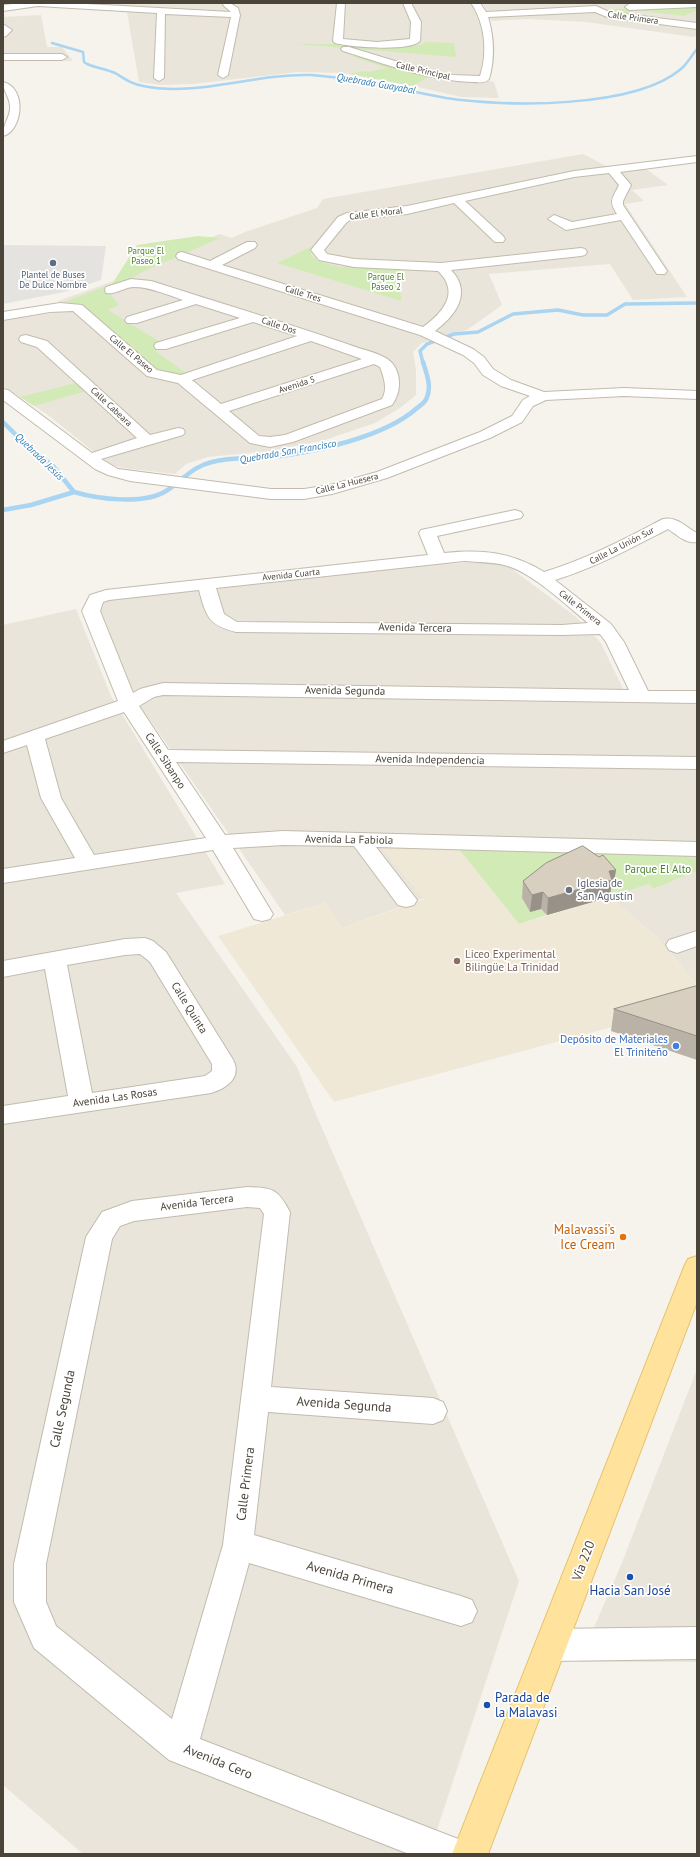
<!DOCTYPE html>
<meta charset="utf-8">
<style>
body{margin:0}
#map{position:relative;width:700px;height:1857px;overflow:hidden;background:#f6f3ec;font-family:"PT Sans",sans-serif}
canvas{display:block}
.frame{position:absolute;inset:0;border:4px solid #4b4439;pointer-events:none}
</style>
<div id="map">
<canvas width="700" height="1857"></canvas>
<div class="frame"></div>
</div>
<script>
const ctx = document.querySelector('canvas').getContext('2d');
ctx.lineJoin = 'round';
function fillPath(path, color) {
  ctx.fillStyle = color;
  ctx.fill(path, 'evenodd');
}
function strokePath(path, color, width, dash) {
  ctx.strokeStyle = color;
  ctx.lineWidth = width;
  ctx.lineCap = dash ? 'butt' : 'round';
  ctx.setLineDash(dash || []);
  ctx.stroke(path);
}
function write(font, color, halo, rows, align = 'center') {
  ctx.font = font + ' "PT Sans",sans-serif';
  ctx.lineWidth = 3.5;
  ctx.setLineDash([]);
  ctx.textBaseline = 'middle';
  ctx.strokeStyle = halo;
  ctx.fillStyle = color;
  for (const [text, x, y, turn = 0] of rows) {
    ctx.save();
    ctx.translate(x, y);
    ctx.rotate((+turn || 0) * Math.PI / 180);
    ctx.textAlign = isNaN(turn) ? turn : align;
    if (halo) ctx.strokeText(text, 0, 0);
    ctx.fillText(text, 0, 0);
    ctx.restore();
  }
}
const residential = new Path2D(`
 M52,3H469L477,14L483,29L485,60L480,78L494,82L499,98L461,97L396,82L343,73L298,72L193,84L161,85L139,82L127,12L43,6Z
 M518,3H697V35L694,37L586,22L528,19L491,21L483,4Z
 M41,15L47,47H62L73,61L3,60V17Z
 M583,154L616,171L645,168L668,185L632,190L644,201L625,204L687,297L633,300L610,264L489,274L502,305L467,330L444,335L422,343L413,352L416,370V395L400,408L375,423L325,440L270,451L208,457L186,464L175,474L122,468L109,464L48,415L3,386V320L68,311L58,301L125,277L181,249L220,234L231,238L245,232L317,208L323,199Z
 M485,562L508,566L576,617L601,643L629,701L697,704V859L694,854L382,848L424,898L342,928L325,903L285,915L150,720L139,708L97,611L104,599L444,564Z
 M76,609L111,696L225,884L176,893L297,1067L315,1112L519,1581L429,1854H83L3,1785V625Z
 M697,871V985L658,938L610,897L649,884L653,889Z
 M697,1369V1662H579L621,1565Z`);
const education = new Path2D(`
 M382,848H458L519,924L610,897L658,938L697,985V1004L334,1102L218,936L325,903L342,928L424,899Z`);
const green = new Path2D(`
 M697,5V10L684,16L634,10L625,16L608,14L604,10Z
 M427,42L454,43L456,57L296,44H335L342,46L419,45Z
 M351,56H360L397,67L399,69L429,77L412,86L349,74L362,71L369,72L387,68Z
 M198,236L220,238L142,272L126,282L105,288L119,305L108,310L168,347L155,351L186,373L178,376L154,371L115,334L78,304L64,302L112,284L137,245Z
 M313,246L311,255L318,261L340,267L400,268L401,301L277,263Z
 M76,383L86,391L34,406L20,397Z
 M458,848L694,854L697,859V871L653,889L649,884L610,897L606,888L613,887L601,872L596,874L580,863L544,880L529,892L532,897L523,900L530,912L541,909L547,915L519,924Z`);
const parking = new Path2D(`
 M3,245L106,246L101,280L64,292L3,304Z`);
const streamFar2 = new Path2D(`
 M52,43L83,52L84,62L87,64C96,68 106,69 115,73C125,79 131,84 143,86C198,97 255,73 311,75C357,78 401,90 446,98C505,107 634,109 681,69C687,64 692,55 697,49`);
const streamFar1 = new Path2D(`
 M423,363L420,351L427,344L454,334L478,332L513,314L558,310L583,315H607L625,304L697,303`);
const stream = new Path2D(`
 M3,422L26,445L53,466L74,492
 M74,492C98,499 144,505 166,491C182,481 193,466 212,462C231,457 252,459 272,457C315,452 385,437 417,408C421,405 426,402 427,397C432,386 426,372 423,362
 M3,510L31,505L74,492`);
const minor = new Path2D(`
 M22,3H68L231,12L223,5L224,3H230L238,8L240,15L228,75L223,78L218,75L231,17L165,14L164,78L159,81L154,78L157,13L38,6L3,11V5Z
 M337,3H345L343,39L377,42L410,39L411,22L403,3H411L421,22L420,41C409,52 350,47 335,43L333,41Z
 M471,3H480L486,12L596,6L609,12L697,23V29L607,17L595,12L488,17C494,37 495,59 489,79C485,84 477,82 472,82C427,80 385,64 343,51L341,49L343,47H349L428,71L452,75L480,76C488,53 485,23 471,3Z
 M660,3H697V7L629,10L625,7L629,4Z
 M3,24L12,30L6,36L3,37Z
 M3,54H62L67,57L62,60H3Z
 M3,82C28,88 22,132 3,136C3,123 9,120 10,109C11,98 3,92 3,82Z
 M697,156V162L620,172L631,185L623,201V205L667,271L665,274H657L621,220L566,230L548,219L554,215L572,222L617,214C608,200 613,198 619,185L609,173L574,177L465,201L503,236L505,239L503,242H495L454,203L407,214L350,220L346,223L324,250L327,254L354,259L441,263L581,248L585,249L587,252L585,255L581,256L451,270C473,293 455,316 435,331L473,349L484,357L493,369L511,380L544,392L624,388L697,391V399L624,396L546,400L533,406L522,422L490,438L387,478L332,494L304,499H271L130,481L108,475L95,469L3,400V389L8,390L92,453L137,438L37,347L21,342L19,339L21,336L26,335L47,341L150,435L178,428L183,429L185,432L183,435L101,459L118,469L271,489H304L330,485L377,472L480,432L512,416L523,400L530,396L501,386L483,375L474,363L463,355L420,335L178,259L176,256L178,253L182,252L210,261L247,242H255L257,245L255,248L222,265L423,327C444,312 460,292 438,271L354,267L319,260L311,250L338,217L347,213L407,206L574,171Z
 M131,279L151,281C217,302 284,322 350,345C362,350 383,353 392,363C402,375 401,393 392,405L293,442L270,447L250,443L178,383L147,376L73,311L50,312L3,320V312L60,303L82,305L157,370L181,375L297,336L253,322L166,349H156L154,346L156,343L240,318L196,304L137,323H127L125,320L127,317L183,300C168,295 150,287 134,287C124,287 116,295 106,293L105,290L106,287ZM311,341L362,359L221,404L192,380ZM374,364L380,367C384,378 388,389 382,399L285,435L270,437L259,436L229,411Z
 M515,510L521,512L523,515L521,518L437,536L444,553C482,549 512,552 544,572C587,559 624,539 663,519C676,516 685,526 695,532H697V542C686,544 677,535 668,529C629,549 597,567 555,580L611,624L624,642L648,691H697V703L163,695L154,697L139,706L168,750L697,757V769L176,762L225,835L283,831L697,842V856L376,847L417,900L414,905L406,907L398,905L354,846L283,845L233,848L273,914L270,919L262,921L254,919L213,850L3,883V869L75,858L41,798L27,745L3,753V741L118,701L82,611L90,595L106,590L428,555L419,533L421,530ZM464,561C477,562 492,562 504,565C531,571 567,606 588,623L562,625L237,622L224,614L216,588ZM199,590C206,616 208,625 236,632L562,635L600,634L606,642L629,690L163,683L140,689L133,693L100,611L103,602L109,600ZM124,712L206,838L94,855L61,798L45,739Z
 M697,931V946L677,953L669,950L666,945L669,940Z
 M145,938L153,941L166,952L232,1058C243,1076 228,1088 211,1093L3,1124V1106L68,1096L45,969L3,977V961L125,939ZM140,954L150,962L212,1064V1071L205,1076L92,1093L67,965L125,955Z
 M247,1187C273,1188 277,1188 290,1212L271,1387L433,1398L443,1402L447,1411L443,1420L433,1424L268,1412L254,1535L461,1596L472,1600L477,1611L472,1622L461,1626L249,1563L200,1739L466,1842L472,1854H409L169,1760L34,1648L14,1602V1564L86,1237L102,1212L132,1201ZM247,1207L260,1208L264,1214L223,1545L172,1719L56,1626L46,1602V1564L112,1239L120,1226L134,1221Z
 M697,1627V1659L552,1661L541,1656L536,1645L541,1634L552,1629Z`);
const major = new Path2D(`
 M697,1256V1302L488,1854H452L684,1267L688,1259Z`);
const wall = new Path2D(`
 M616,870L613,887H611L610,897L547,915L541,909L530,912L522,898L523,881Z
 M697,986V1060L611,1031L614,1009Z`);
const shadedWall = new Path2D(`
 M616,870L613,887H611L610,897L547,915L548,898L609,871Z
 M543,892L541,909L530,912L532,895Z`);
const building = new Path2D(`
 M583,846L599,857L603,855L616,870L609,871L612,880L548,898L543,892L532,895L523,881L546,863Z
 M697,986V1036L614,1009Z`);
const markers = [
 [53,263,4,"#5c6f8a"],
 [569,890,4,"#6b7280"],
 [457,961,4,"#8d6e63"],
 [676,1046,4,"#3f7fe0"],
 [623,1237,4,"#e8710a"],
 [630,1577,4,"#1a4fb4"],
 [487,1705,4,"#1a4fb4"]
];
const farStreetnames = [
 ["Calle Primera",633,18,8],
 ["Calle Principal",423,71,13],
 ["Calle El Moral",376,214,-7],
 ["Calle Tres",303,294,17],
 ["Calle Dos",279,326,18],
 ["Calle El Paseo",131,354,40],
 ["Avenida 5",297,385,-18],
 ["Calle Cabeara",111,407,43],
 ["Calle La Huesera",347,484,-14],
 ["Calle La Unión Sur",622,546,-27],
 ["Avenida Cuarta",291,575,-6],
 ["Calle Primera",580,608,38]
];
const farParknames = [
 ["Parque El",146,251],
 ["Paseo 1",146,261],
 ["Parque El",386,277],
 ["Paseo 2",386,287]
];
const farServicenames = [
 ["Plantel de Buses",53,275],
 ["De Dulce Nombre",53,285]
];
const farWaternames = [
 ["Quebrada Guayabal",376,84,10],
 ["Quebrada San Francisco",288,452,-10],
 ["Quebrada Jesús",39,457,44]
];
const streetNames = [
 ["Avenida Tercera",415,628,1],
 ["Avenida Segunda",345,691,1],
 ["Avenida Independencia",430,760,1],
 ["Calle Sibanpo",165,761,57],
 ["Avenida La Fabiola",349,840,1],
 ["Calle Quinta",189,1008,58],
 ["Avenida Las Rosas",115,1098,-8],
 ["Avenida Tercera",197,1203,-7]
];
const parkNames = [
 ["Parque El Alto",658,870]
];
const worshipNames = [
 ["Iglesia de",577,884],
 ["San Agustín",577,897]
];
const educationNames = [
 ["Liceo Experimental",465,955],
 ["Bilingüe La Trinidad",465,968]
];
const shopNames = [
 ["Depósito de Materiales",668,1040],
 ["El Triniteño",668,1053]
];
const nearFoodnames = [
 ["Malavassi’s",615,1230],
 ["Ice Cream",615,1245]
];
const nearStreetnames = [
 ["Avenida Segunda",344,1405,4],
 ["Calle Segunda",63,1409,-78],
 ["Calle Primera",246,1484,-83],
 ["Vía 220",584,1561,-69],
 ["Avenida Primera",350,1578,16],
 ["Avenida Cero",218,1762,22]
];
const nearTransitnames = [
 ["Hacia San José",630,1591],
 ["Parada de",495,1698,"left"],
 ["la Malavasi",495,1713,"left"]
];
fillPath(residential, '#eae5da');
fillPath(education, '#efe8d6');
fillPath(green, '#d2eab5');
fillPath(parking, '#e5e3e0');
strokePath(streamFar2, '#a9d4f2', 2.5);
strokePath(streamFar1, '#a9d4f2', 3.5);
strokePath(stream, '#a9d4f2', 4.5);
strokePath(minor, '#c2bbae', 2);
strokePath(major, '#e6c16a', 2);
fillPath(minor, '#fff');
fillPath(major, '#ffe39c');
fillPath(wall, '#bab2a6');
fillPath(shadedWall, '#979187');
fillPath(building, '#d8cfc1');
strokePath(building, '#979187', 1);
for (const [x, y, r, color] of markers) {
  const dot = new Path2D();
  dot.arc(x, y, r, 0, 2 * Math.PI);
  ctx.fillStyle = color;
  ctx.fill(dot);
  strokePath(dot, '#fff', 1.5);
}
write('9px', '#4b4439', '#fff', farStreetnames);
write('9px', '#4a7f2a', '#fff', farParknames);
write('9px', '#4e5e75', '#fff', farServicenames);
write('italic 10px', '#2e7ab2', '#fff', farWaternames);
write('11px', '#4b4439', '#fff', streetNames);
write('11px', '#4a7f2a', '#fff', parkNames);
write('11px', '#5b616d', '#fff', worshipNames, 'left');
write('11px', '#785e54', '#fff', educationNames, 'left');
write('11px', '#366cbe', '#fff', shopNames, 'right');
write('13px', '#c56008', '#fff', nearFoodnames, 'right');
write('13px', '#4b4439', '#fff', nearStreetnames);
write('13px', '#164399', '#fff', nearTransitnames);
</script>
